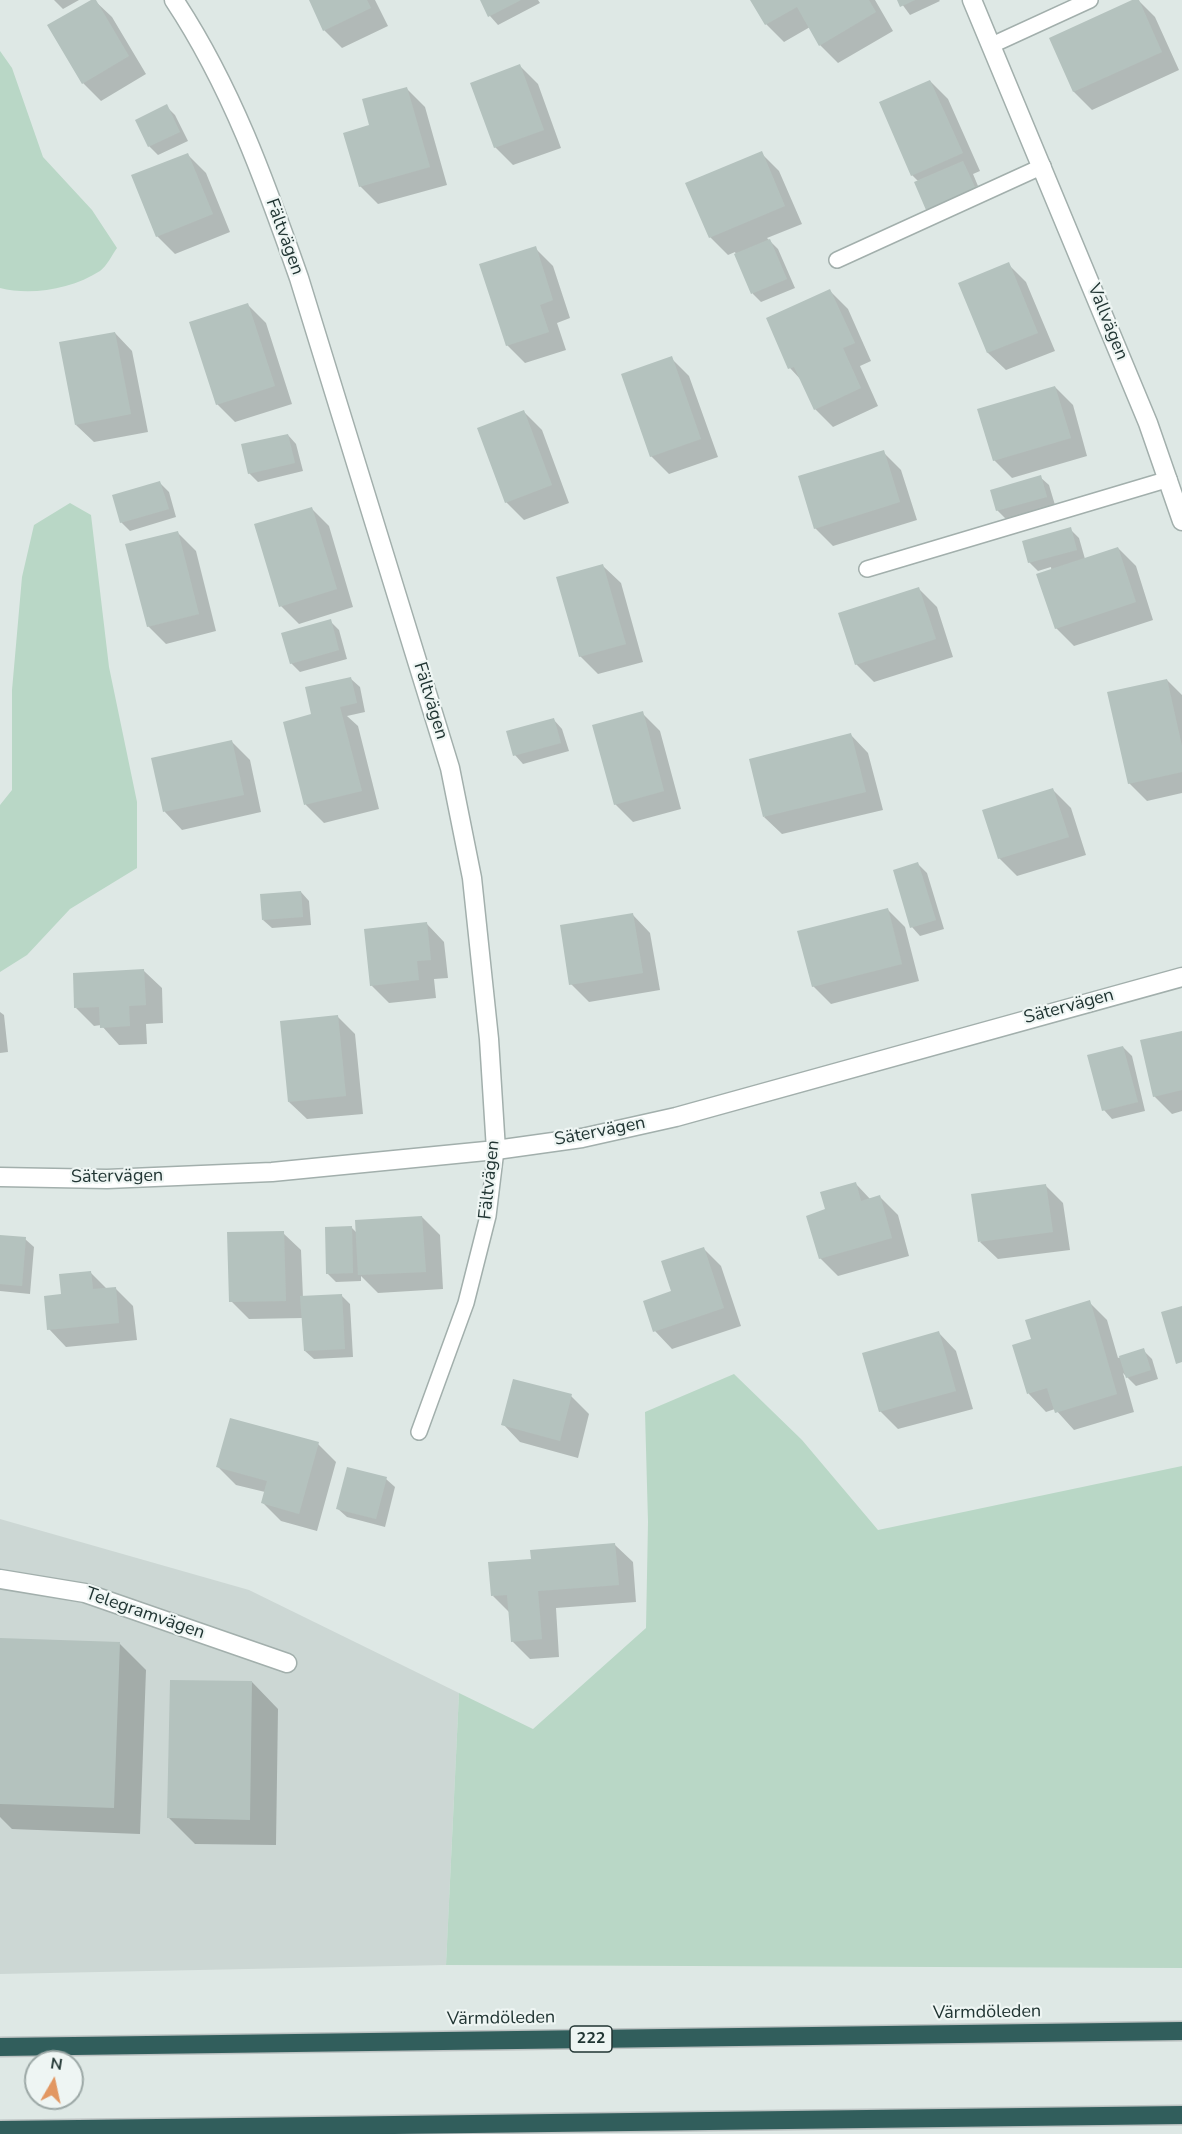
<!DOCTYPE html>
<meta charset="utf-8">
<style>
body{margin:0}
#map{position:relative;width:1182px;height:2134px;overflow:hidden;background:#dee8e5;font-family:"Nunito Sans",sans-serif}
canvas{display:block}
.north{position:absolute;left:24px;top:2050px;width:60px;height:60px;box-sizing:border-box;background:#eef5f3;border:2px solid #9ca8a6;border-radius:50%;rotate:9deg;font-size:16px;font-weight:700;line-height:24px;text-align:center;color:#213533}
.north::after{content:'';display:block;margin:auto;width:21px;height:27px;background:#e29762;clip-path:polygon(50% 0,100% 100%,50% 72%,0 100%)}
</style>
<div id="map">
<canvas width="1182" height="2134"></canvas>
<div class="north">N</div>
</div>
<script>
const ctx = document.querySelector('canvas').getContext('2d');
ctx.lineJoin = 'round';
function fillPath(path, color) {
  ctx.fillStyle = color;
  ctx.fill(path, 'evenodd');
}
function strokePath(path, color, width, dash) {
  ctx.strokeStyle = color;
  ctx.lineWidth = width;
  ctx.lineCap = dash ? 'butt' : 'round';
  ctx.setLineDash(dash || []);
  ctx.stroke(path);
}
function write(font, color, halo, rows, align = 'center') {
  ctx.font = font + ' "Nunito Sans",sans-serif';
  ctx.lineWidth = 4.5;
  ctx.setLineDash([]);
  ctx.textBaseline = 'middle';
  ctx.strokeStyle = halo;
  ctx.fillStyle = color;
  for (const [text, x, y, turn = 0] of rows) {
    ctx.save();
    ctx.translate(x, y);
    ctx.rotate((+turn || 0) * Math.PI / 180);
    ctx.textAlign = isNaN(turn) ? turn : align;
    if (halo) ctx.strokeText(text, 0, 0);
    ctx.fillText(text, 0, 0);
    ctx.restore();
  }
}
const built = new Path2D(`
 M0,1519L249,1590L459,1693L446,1965L0,1974Z`);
const green = new Path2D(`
 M0,51L12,68L43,157L92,210L117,248C112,255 107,266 100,271C72,289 31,296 0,288Z
 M70,503L91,515L109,667L137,802V868L70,909L27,955L0,972V805L12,790V690L22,577L34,525Z
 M734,1374L802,1440L878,1530L1182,1466V1968L446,1965L459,1693L533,1729L646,1628L648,1522L645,1412Z`);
const shadow = new Path2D(`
 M54,0H79L63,9Z
 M94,0L112,17L146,74L101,101L83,83Z
 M310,0H375L388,26L342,48L324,30Z
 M481,0H538L540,3L498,25L490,16Z
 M752,0H875L893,31L838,63L820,45L810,27L784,42L766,24Z
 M899,0H939L940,1L910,15Z
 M1138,0L1155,17L1179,70L1092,110L1074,92L1051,38Z
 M520,66L538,84L561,148L513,165L495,147Z
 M930,81L948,99L980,171L973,174L978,186L929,207L936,218L928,210L916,183L919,182L912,175Z
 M407,89L425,107L447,185L378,204L360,186Z
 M166,106L175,115L188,141L158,155L149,146Z
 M761,153L779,171L802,224L767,238L778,249L795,288L761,302L753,294L735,252L728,255L710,237Z
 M188,155L206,173L230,232L175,254L157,236Z
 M535,248L553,266L570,318L557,323L566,350L525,363L507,345Z
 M1008,264L1026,282L1055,351L1006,370L988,353L960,284Z
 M830,291L848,309L871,361L860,366L878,406L833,427L815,409L802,381L790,368Z
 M248,305L266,323L292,404L235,422L217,404Z
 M115,333L132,351L148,432L94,442L76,425Z
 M671,358L689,376L718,457L669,474L651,456Z
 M1055,387L1073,405L1087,456L1012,478L994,460Z
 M524,412L542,430L569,503L524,520L506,502Z
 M288,435L296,444L303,471L258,482L249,473Z
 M883,452L901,470L917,520L833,546L815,528Z
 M1040,477L1049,485L1055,505L1006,519L997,510Z
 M160,483L169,492L176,517L130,531L121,522Z
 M311,508L329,526L353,607L299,624L281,606Z
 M1070,529L1079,538L1085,559L1118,548L1136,566L1153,620L1074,646L1056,628L1051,567L1038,571L1029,562Z
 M178,533L196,551L216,631L166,644L148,626Z
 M603,566L621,583L643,662L598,674L580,656Z
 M919,589L937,607L953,657L874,682L856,664Z
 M330,621L339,630L347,659L300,672L291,663Z
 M351,679L360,687L365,712L347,716L358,726L379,809L324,823L306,805L285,723L314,715Z
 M1167,680L1182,695V793L1147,801L1129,783Z
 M642,713L660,731L681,809L633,822L615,804Z
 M554,720L562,729L569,751L523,764L515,755Z
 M851,735L868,753L883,810L782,834L764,817Z
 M232,742L250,760L261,812L182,830L165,812L153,759Z
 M1053,790L1071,808L1086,855L1017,876L999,858Z
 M918,864L927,873L944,929L920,936L912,927Z
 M301,892L309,901L311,925L272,928L263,920Z
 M887,909L905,927L919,981L831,1004L813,986Z
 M633,915L650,933L660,990L589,1002L571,984Z
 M427,924L444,942L448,978L434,979L436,998L389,1003L371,985Z
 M144,971L162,988L163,1023L146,1024L147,1044L119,1045L101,1025L94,1026L76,1008Z
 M0,1012L4,1015L8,1052L0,1053Z
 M337,1016L355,1034L363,1114L307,1119L289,1102Z
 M1182,1032V1111L1172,1114L1154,1096Z
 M1123,1047L1132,1056L1145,1111L1112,1119L1104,1110Z
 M856,1184L871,1200L880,1197L898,1215L909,1256L838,1276L820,1258L827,1210Z
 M1045,1185L1063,1203L1070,1250L998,1259L980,1242Z
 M422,1217L440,1235L443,1289L378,1293L361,1276V1281L336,1282L327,1273L352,1228L357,1233Z
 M283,1233L301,1250L303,1298L341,1295L350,1304L353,1357L314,1359L305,1351L303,1318L249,1319L231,1301Z
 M0,1237L25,1239L34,1247L30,1294L0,1291Z
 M703,1248L721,1266L741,1326L672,1349L655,1331L673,1292Z
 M90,1272L107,1289L115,1288L133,1306L137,1340L66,1347L49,1329L63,1295Z
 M1089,1302L1107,1320L1118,1358L1143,1350L1152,1359L1158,1379L1136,1386L1123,1373L1134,1412L1074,1430L1055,1409L1046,1412L1029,1394L1014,1346L1033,1340Z
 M939,1333L956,1351L973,1409L898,1429L880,1411Z
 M571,1396L589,1414L578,1458L520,1442L503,1424Z
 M318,1444L336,1462L317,1531L281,1521L263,1503L265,1492L236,1485L218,1467Z
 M386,1479L395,1487L385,1527L347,1517L338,1509Z
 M615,1545L633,1562L636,1602L556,1608L559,1657L530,1659L512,1641L510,1613L493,1596L533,1560Z
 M0,1640L120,1644L146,1670L140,1834L12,1829L0,1817Z
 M252,1682L278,1709L276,1845L195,1844L169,1818Z`);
const building = new Path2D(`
 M91,0H96L129,56L82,84L47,25Z
 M309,0H367L371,8L323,31Z
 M480,0H521L488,17Z
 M750,0H869L876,12L819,46L797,7L765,25Z
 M897,0H915L900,7Z
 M1132,0H1139L1162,52L1073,92L1049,38Z
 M520,64L544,130L494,148L470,83Z
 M930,80L963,153L911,176L879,102Z
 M407,87L430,167L359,187L343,133L369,125L362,99Z
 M167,104L180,132L148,147L135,120Z
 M762,151L785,206L709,238L685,183Z
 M188,153L213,214L156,237L131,175Z
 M963,161L976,189L926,210L914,182Z
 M770,239L787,279L751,294L734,254Z
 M536,246L553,300L540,305L549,332L506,346L479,264Z
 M1009,262L1038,333L987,353L958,283Z
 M830,289L855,343L843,348L861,388L814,410L794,367L788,369L766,318Z
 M248,303L275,386L216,405L189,322Z
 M115,332L131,414L75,425L59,342Z
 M672,356L701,439L650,457L621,374Z
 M1055,386L1071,438L993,461L977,409Z
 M524,410L552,485L505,503L477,428Z
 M288,434L295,463L248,474L241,444Z
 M884,450L900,502L814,529L798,476Z
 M1041,475L1047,497L996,511L990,490Z
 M160,481L169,509L120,523L112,495Z
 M312,507L337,589L279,607L254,524Z
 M1071,527L1077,550L1028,563L1022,541Z
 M178,531L199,614L147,627L125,544Z
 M1118,547L1136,602L1055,629L1036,574Z
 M603,564L626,644L579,657L556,577Z
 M919,587L936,639L855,665L838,613Z
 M331,619L339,650L290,664L281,633Z
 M351,677L357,703L340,707L362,791L304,805L283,722L311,714L305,687Z
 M1167,679L1182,746V772L1128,784L1107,692Z
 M643,711L664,791L614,805L592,725Z
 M554,718L561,743L513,756L506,731Z
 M851,733L866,792L763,817L749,759Z
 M232,740L244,795L163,812L151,758Z
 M1053,788L1069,837L998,859L982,810Z
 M918,862L936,920L910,928L893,870Z
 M301,891L303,917L262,920L260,894Z
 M888,908L902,964L812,987L797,931Z
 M633,913L643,973L569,985L560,925Z
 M427,922L431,960L417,961L419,980L370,986L364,929Z
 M144,969L146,1005L129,1006L130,1026L100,1028L99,1007L74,1008L73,973Z
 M338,1015L346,1096L288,1102L280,1021Z
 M1182,1031V1090L1153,1097L1140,1040Z
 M1123,1046L1138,1102L1102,1111L1087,1055Z
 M856,1182L861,1201L880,1195L892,1238L819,1259L806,1216L825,1209L820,1192Z
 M1046,1184L1053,1232L978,1242L971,1194Z
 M422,1216L426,1272L358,1275L355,1220Z
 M352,1226L353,1273L326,1274L325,1227Z
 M284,1231L286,1301L229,1302L227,1232Z
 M0,1235L26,1237L22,1286L0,1284Z
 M704,1247L724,1308L653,1332L643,1301L671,1291L661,1261Z
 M91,1271L93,1289L116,1287L119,1323L47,1330L44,1296L61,1294L59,1274Z
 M342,1294L345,1349L304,1351L300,1296Z
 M1090,1300L1117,1394L1055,1413L1047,1388L1027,1394L1012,1345L1031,1339L1025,1320Z
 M1182,1306V1362L1176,1364L1161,1312Z
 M939,1331L956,1391L879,1412L862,1353Z
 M1144,1348L1151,1370L1126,1378L1119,1356Z
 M513,1379L572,1394L560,1441L501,1425Z
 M230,1418L319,1442L299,1514L261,1503L267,1481L216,1467Z
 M347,1467L387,1477L376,1519L336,1509Z
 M615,1543L619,1585L538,1591L542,1639L511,1642L507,1595L491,1596L488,1562L531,1559L530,1550Z
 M0,1638L120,1642L114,1808L0,1804Z
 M170,1680L252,1681L250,1820L167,1818Z`);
const service = new Path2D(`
 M992,45L1090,0
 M837,260L1043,166
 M867,569L1169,479
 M419,1432L466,1303L488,1216L496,1150`);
const minor = new Path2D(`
 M174,0C231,86 265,181 299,278L450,768L472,878L489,1039L496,1150
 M972,0L1148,423L1182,521
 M0,1177L107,1179L272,1172L496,1150L582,1138L676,1117L1182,977
 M0,1579L85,1593L287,1663`);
const motorway = new Path2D(`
 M0,2047L1182,2031
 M0,2130L1182,2115`);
const shields = [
 [591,2039,42]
];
const shieldNames = [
 ["222",591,2039]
];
const streetNames = [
 ["Fältvägen",284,237,70],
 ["Vallvägen",1107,322,68],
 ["Fältvägen",430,701,73],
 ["Sätervägen",1069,1007,-15],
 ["Sätervägen",600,1132,-11],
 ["Sätervägen",117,1177,-1],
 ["Fältvägen",490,1180,-84],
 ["Telegramvägen",145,1614,19],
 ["Värmdöleden",987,2013,-1],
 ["Värmdöleden",501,2019,-1]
];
fillPath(built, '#ccd7d4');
fillPath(green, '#b9d7c6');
fillPath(shadow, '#0003');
fillPath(building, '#b4c2be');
strokePath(service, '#a2afac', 18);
strokePath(minor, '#a2afac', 21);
strokePath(motorway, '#bcc2c2', 21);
strokePath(service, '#fff', 15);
strokePath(minor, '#fff', 18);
strokePath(motorway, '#315e5c', 18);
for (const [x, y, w] of shields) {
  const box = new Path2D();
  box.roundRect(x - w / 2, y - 13, w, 26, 4.5);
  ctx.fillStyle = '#eef5f3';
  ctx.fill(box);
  strokePath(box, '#213533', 1.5);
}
write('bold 16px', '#213533', null, shieldNames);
write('18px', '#213533', '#eef5f3', streetNames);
</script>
